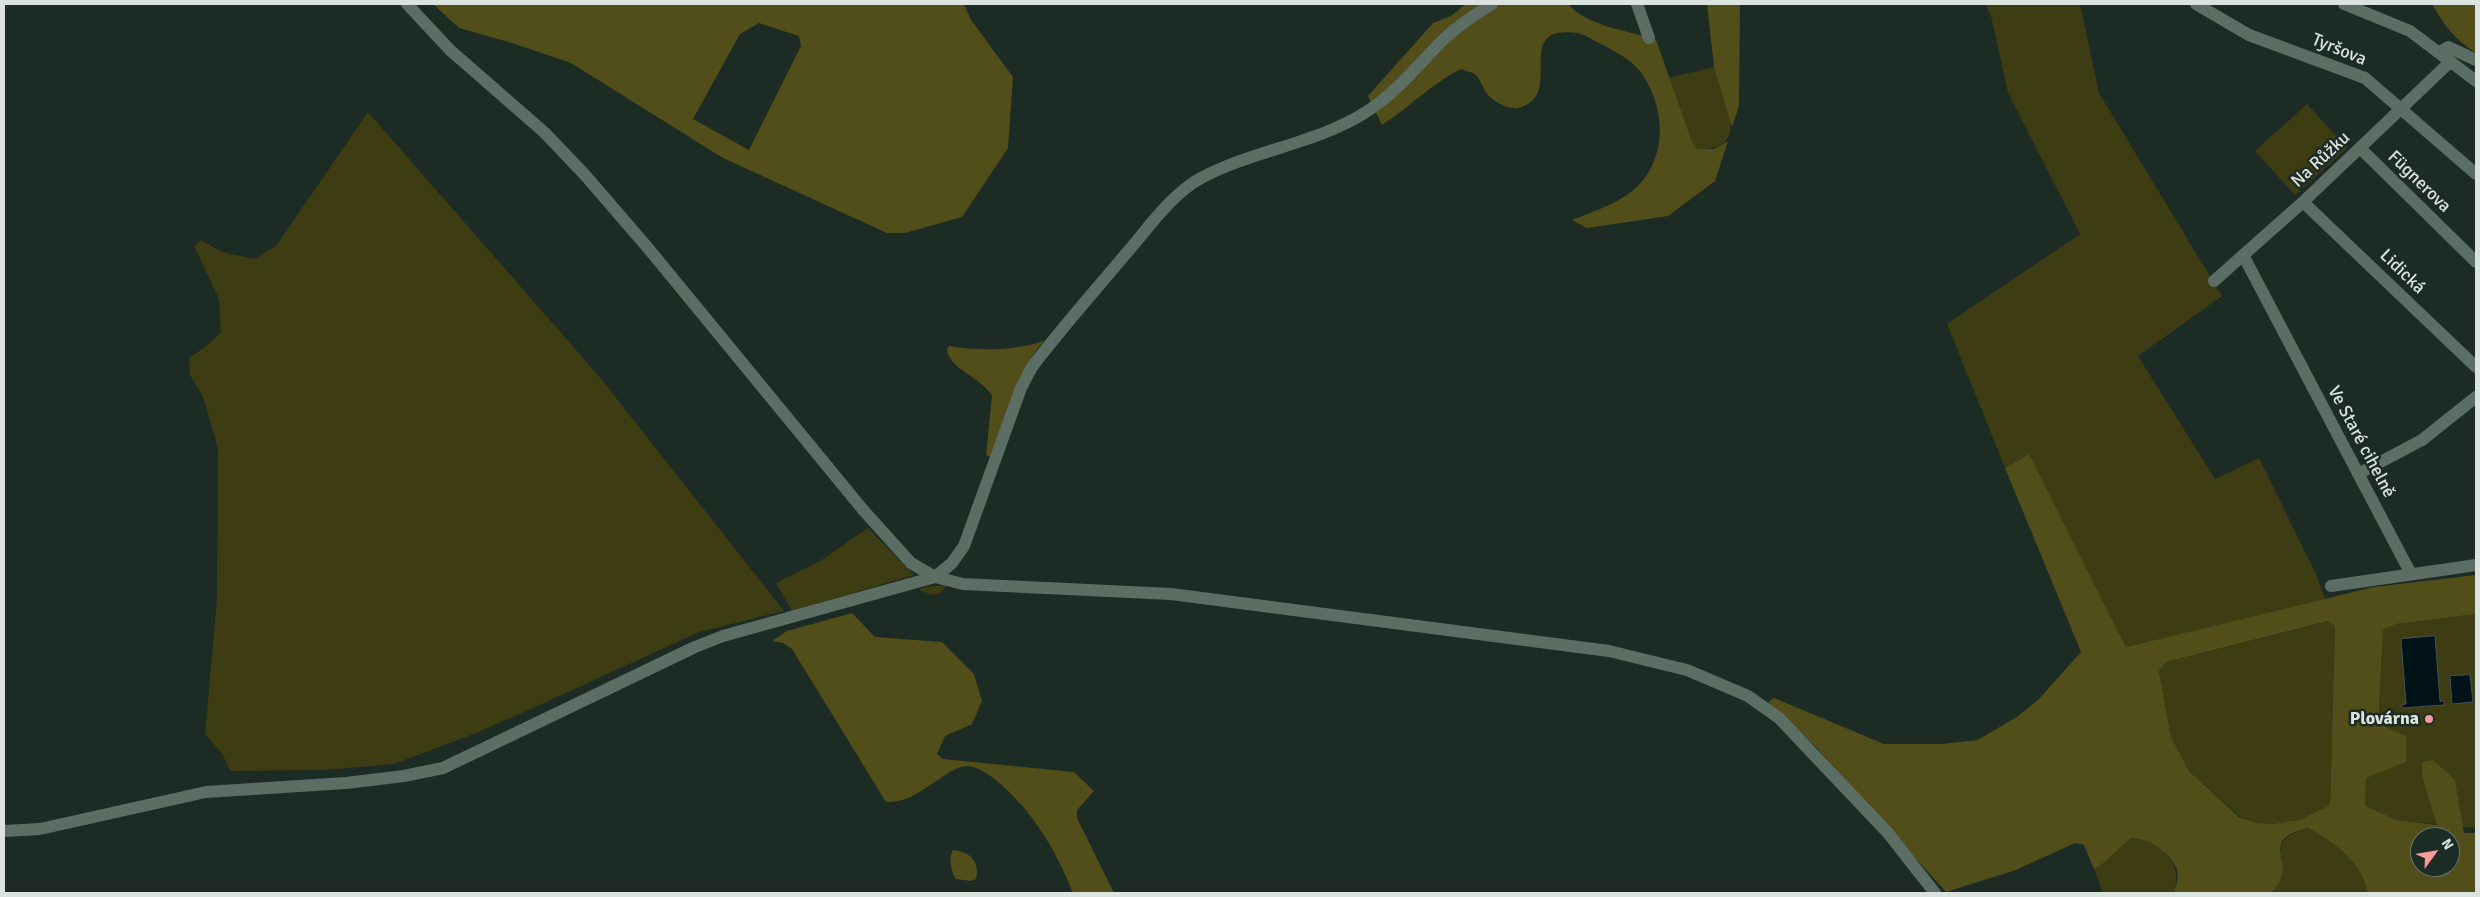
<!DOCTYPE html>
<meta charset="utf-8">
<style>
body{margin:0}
#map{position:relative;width:2480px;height:897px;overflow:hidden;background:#1c2b24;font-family:Signika,sans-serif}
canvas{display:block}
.frame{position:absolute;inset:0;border:5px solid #dae3de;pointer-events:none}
.north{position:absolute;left:2410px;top:827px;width:50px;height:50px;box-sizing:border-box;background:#1c2b24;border:1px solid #68756e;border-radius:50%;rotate:58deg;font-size:14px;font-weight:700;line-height:20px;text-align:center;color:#dae3de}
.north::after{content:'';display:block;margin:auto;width:18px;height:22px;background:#f59b9a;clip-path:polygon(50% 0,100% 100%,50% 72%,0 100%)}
</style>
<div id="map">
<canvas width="2480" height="897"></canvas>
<div class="frame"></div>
<div class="north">N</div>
</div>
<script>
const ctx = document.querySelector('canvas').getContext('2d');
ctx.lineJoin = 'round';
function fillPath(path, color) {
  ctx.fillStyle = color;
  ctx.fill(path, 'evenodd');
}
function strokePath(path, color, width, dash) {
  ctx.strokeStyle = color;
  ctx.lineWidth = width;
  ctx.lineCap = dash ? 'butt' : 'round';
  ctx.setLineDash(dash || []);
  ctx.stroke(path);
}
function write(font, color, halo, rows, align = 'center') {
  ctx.font = font + ' Signika,sans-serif';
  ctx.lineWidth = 5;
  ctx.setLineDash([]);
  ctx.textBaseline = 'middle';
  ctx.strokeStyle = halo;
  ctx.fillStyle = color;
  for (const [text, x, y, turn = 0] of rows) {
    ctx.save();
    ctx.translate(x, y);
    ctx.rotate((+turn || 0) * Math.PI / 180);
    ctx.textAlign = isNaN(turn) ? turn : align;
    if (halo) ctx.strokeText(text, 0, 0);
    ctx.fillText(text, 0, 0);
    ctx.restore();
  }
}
const green = new Path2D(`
 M1985,4H2080L2099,93L2222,296L2138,356L2215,479L2259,458L2316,574L2325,599L2126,647L2029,454L2005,468L1947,324L2080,234L2008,93L1991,16Z
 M1714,67C1724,101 1754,150 1697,149L1692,142L1668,78Z
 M2307,104L2347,148L2295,195L2255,151Z
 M368,112L598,375L784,611L699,632L531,709L474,734L394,764L324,770L230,771L223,755L205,734L217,599L218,448L203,397L190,375L189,358L205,347L221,332L219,299L194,246L201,240L222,252L254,259L276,246Z
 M868,528L914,575L792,611L776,583L820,561Z
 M932,586H946C939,598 929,596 919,589Z
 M2476,614V828L2397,820L2365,807V778L2386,727L2379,711L2383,630L2396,624Z
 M2329,621L2335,626L2330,805L2299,820L2272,824L2258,823L2239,816L2189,771L2171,737L2159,671L2166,662Z
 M2309,828C2335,842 2362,863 2368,893H2271C2300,866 2256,841 2309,828Z
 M2140,837C2166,848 2183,864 2174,893H2103L2094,869L2105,862L2131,838Z`);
const forest = new Path2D(`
 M433,4H964L971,20L1013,77L1008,148L962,217L905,233H887L723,158L571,63L512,43L459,28ZM759,23L799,36L801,46L749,150L693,119L740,34Z
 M1466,4H1568C1588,27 1628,30 1656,40L1692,142L1697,149H1714L1728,141L1715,181L1668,216L1587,228L1572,220C1599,209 1632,200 1648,173C1668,142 1661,98 1639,70C1630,59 1614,51 1601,44C1594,41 1585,34 1577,33C1509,24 1568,96 1518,108C1508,110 1493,101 1487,94C1483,89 1481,80 1476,75C1472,72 1465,71 1461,69C1432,83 1410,107 1382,125L1368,96L1433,23L1451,16Z
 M1707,4H1740L1739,106L1732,127L1714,67Z
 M2432,4H2476V53C2455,40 2444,25 2432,4Z
 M1044,341C1014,374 1007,416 991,457L986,455L992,396C983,378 948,369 947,349L949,346C981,351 1013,351 1044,341Z
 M2029,454L2126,647L2374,587L2476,575V614L2396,624L2383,630L2379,711L2386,727L2406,736V762L2366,778L2365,806L2397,820L2437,825L2422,776V762L2433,760L2455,780L2464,833H2476V893H2368C2362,863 2335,842 2308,828C2253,841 2303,864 2271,893H2174C2176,886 2179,877 2177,870C2172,853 2147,837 2131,838L2105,862L2094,869L2084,845L2075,843L2016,870L1946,892L1814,745L1768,702L1774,698L1884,744H1941L1978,740L2018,716L2038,700L2081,652L2005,468ZM2328,621L2335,626L2330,805L2299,820L2272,824L2258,823L2239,817L2189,771L2171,737L2159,671L2166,662ZM2420,837H2450V867H2420Z
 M852,613L875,637L942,642L974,674L982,701L972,724L945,736L937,754L943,759L1074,772L1094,791L1077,810V818L1114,893H1073C1056,850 1032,810 996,780C985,772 972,762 958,768C935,778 913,804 886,802L792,649L783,643L772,641L787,631Z
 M953,850C970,852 980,861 976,879L971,881L956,879C951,870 948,859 953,850Z`);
const water = new Path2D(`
 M2435,636L2440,701H2444V705L2402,708V705L2406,704L2401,639Z
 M2470,675L2473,702L2452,704L2450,676Z`);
const minor = new Path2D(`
 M407,4L450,50L545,133L585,175L648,248L864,511L911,563L935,577L963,584L1171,594L1609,651L1687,670L1748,696L1779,718L1888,833L1935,893
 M1637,4L1649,38
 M2196,4L2249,35L2365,78L2476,174
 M2344,4L2410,31L2476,81
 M2440,52L2448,47L2476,60
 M2360,148L2476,262
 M2303,202L2476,367
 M2243,255L2411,574
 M2214,281L2303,202L2450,62
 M2358,474L2422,440L2476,397
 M2331,586L2476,565
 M4,831L40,829L206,792L346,783L404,776L443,768L695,647L723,636L935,577L952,563L964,546L1021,388L1032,367C1061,329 1093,293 1124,256C1147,230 1170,195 1201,178C1253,150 1316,144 1366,112C1395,94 1417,66 1441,42C1456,27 1474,15 1492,4`);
const markers = [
 [2429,719,5,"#f59b9a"]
];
const streetNames = [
 ["Tyršova",2339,50,22],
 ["Na Růžku",2321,160,-43],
 ["Fügnerova",2419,182,44],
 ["Lidická",2402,272,44],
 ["Ve Staré cihelně",2361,442,62]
];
const poiNames = [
 ["Plovárna",2419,719]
];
fillPath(green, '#3e3c13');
fillPath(forest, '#514e19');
fillPath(water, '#011319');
strokePath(water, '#425154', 1);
strokePath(minor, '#5c6d64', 12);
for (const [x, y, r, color] of markers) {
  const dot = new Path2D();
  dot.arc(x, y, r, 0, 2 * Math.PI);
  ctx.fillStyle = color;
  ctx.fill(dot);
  strokePath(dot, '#1c2b24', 2);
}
write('18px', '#dae3de', '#1c2b24', streetNames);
write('bold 18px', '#dae3de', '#1c2b24', poiNames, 'right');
</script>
